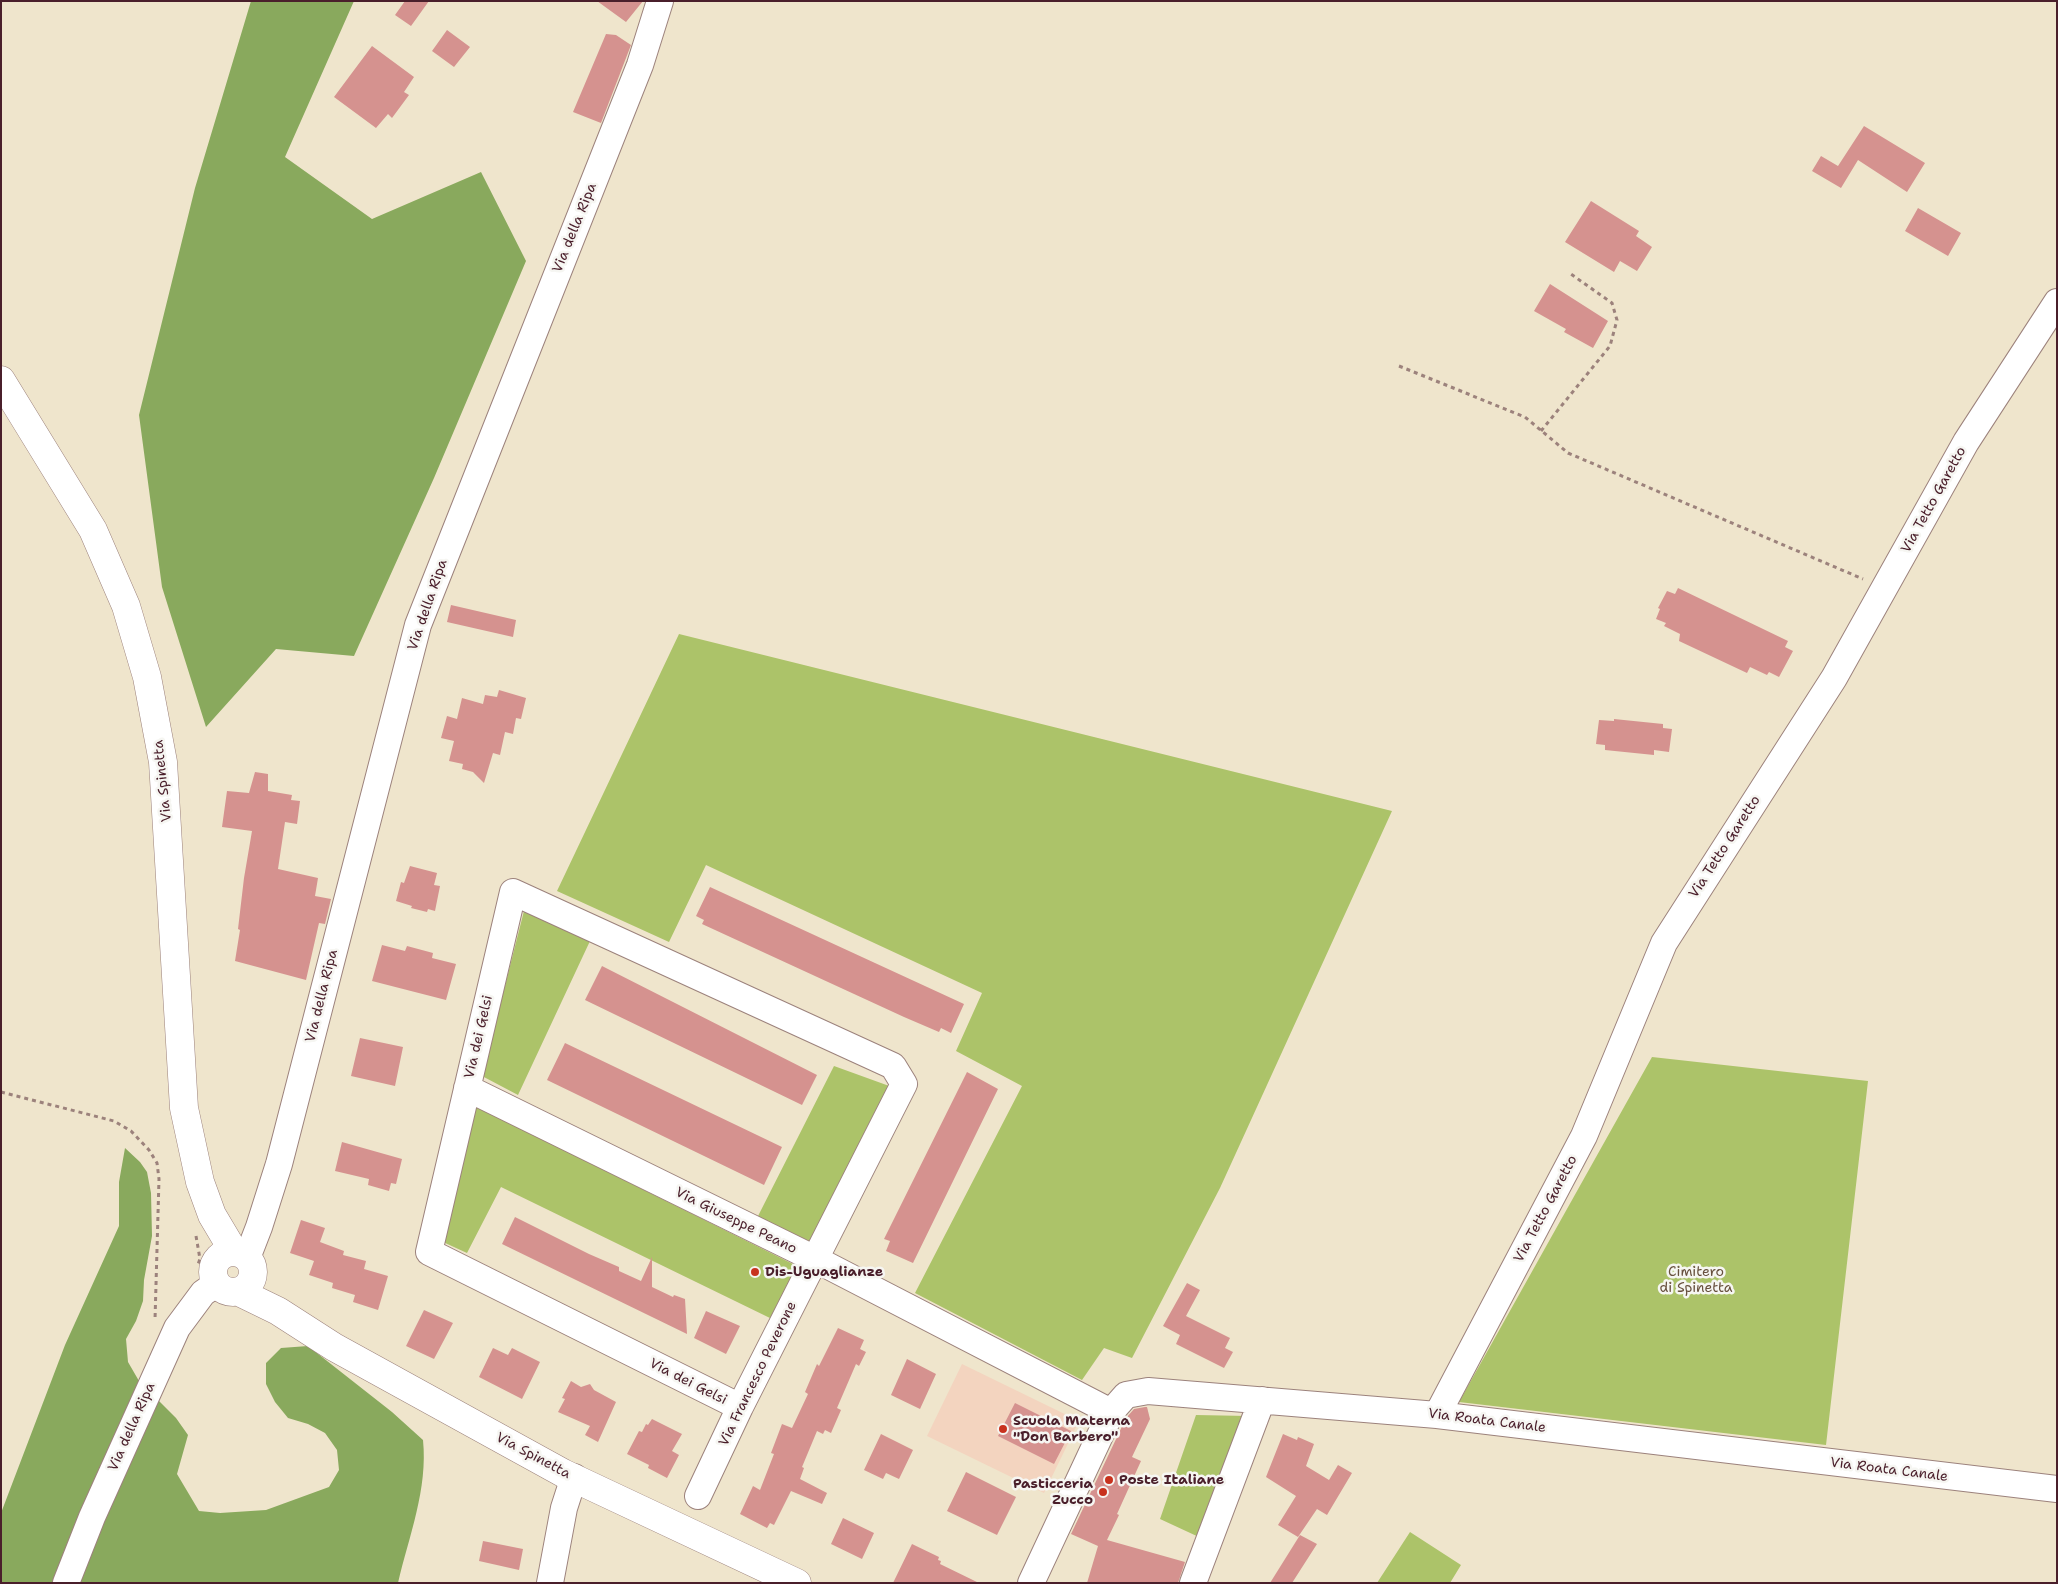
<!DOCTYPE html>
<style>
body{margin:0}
#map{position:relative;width:2058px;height:1584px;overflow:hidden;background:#efe5cc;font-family:"Shantell Sans",sans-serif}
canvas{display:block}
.frame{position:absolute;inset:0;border:2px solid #4a1f2b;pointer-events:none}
</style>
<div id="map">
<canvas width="2058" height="1584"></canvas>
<div class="frame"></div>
</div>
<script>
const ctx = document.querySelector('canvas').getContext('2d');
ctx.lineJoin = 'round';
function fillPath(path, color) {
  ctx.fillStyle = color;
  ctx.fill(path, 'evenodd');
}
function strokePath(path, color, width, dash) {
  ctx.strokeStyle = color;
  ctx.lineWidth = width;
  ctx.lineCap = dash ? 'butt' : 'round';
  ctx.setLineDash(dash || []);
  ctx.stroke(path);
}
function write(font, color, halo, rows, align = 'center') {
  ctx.font = font + ' "Shantell Sans",sans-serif';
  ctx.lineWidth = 5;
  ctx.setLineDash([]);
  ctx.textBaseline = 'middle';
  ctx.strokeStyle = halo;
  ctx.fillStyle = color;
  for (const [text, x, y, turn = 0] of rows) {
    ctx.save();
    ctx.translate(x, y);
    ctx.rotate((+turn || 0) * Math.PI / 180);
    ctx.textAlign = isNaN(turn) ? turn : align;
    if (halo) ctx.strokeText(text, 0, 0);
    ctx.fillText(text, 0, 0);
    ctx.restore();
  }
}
const built = new Path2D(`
 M962,1364L1079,1421L1044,1493L927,1436Z`);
const green = new Path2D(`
 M679,634L1392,811L1220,1188L1132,1358L1104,1348L1082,1380L915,1293L1022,1086L956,1051L982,993L706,865L669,942L557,891Z
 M525,907L590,941L518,1095L482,1076Z
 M1652,1057L1868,1081L1826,1445L1459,1402Z
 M834,1066L892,1087L811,1251L755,1222Z
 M473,1105L801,1268L772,1319L501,1187L467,1253L443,1242Z
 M1196,1415L1248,1416L1201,1538L1160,1519Z
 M1410,1532L1461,1565L1450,1583H1377Z`);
const forest = new Path2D(`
 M251,1H354L285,157L372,219L481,172L526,261L434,478L354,656L276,649L206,727L162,587L139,415L195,188Z
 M125,1148L140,1162L147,1172L151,1193L152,1236L144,1280L143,1301L136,1321L126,1339L128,1362L139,1381L176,1418L188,1435L177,1474L199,1511L220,1513L266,1510L329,1487L339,1470L337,1450L325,1433L308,1424L288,1418L275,1402L266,1384V1363L281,1348L308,1346L392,1412L423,1440C428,1489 409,1536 398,1583H1V1513L65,1345L119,1226V1182Z`);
const building = new Path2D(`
 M405,1H429L411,26L395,15Z
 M597,1H643L626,22Z
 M447,30L470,47L454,67L432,51Z
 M606,34L616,35L631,45L601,123L573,112Z
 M372,46L414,77L404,92L409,95L392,118L388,114L376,128L334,97Z
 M1864,126L1925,163L1907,192L1858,160L1841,188L1812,171L1821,156L1838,166Z
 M1591,201L1639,231L1636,236L1652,247L1637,271L1620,261L1614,272L1565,242Z
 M1918,208L1961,233L1948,256L1905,231Z
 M1550,284L1608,321L1593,348L1564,332L1566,329L1534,311Z
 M1678,588L1788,641L1785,647L1793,651L1779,677L1769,672L1767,675L1750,667L1747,673L1679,641L1680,634L1664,626L1666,623L1656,619L1660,609L1658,608L1667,591L1675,594Z
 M451,605L516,620L513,637L447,622Z
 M499,690L526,698L521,719L516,718L513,734L505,732L500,755L493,753L484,783L473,772L462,769L463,764L449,761L454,741L441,738L447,716L457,719L462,698L483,704L485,695L497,697Z
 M1614,719L1663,724V728L1672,729L1669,752L1654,750V755L1605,750V745L1596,744L1599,720L1614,721Z
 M255,772L268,774V791L292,795L291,800L300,801L297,824L285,822L278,869L318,878L315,896L331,899L325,924L319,923L306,980L235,961L240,930L238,929L244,878L252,831L222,827L227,791L249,793Z
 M410,866L437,873L434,885L440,886L435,911L428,909L427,912L411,908L412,906L396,901L401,882L404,883Z
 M710,887L964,1004L951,1033L941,1028L939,1032L904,1017L702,924L704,920L696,916Z
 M382,945L405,951L407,946L433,953L432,958L456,964L446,1000L372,981Z
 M602,966L817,1075L802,1105L585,1000Z
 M360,1038L403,1047L395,1086L351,1076Z
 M565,1043L782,1147L764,1185L547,1080Z
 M967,1072L998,1089L913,1263L886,1251L890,1241L884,1239Z
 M342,1142L402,1159L396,1184L391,1183L389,1191L368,1185L369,1179L335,1171Z
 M515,1217L589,1254L619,1267V1271L641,1281L652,1257V1287L673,1297L674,1295L685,1299L687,1334L502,1244Z
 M301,1220L325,1228L320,1242L344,1251L343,1255L366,1261L364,1269L388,1276L378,1310L353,1302L355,1295L332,1288L333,1283L309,1275L314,1261L290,1253Z
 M1187,1283L1200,1290L1186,1316L1230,1338L1225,1348L1233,1352L1224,1368L1176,1344L1180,1335L1163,1326Z
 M424,1310L453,1323L434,1359L406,1346Z
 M706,1311L740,1326L726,1354L694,1338Z
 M838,1328L864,1340L860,1349L866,1352L859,1366L856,1364L837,1408L841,1410L831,1433L825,1430L823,1434L817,1431L802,1467L804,1468L800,1479L827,1493L822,1504L791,1491L774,1525L770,1523L767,1528L740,1514L753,1486L760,1490L774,1454L771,1453L782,1424L792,1428L808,1394L805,1392L817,1364L819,1366Z
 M493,1348L508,1355L512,1348L540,1362L522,1399L479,1377Z
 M907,1359L936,1374L920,1409L891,1395Z
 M571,1381L581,1387L590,1384L594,1390L616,1402L598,1442L585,1435L590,1426L558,1412L565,1399L562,1398Z
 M1015,1403L1071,1431L1054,1464L998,1436Z
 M1145,1407H1147L1150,1419L1132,1457L1141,1461L1117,1514L1119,1515L1107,1540L1185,1562L1178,1583H1087L1098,1546L1071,1534L1126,1418L1134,1409Z
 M652,1419L682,1434L672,1451L679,1455L667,1478L648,1468L649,1465L627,1454L639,1431L642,1432L646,1424L648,1425Z
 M881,1434L913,1450L899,1479L886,1473L883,1479L864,1470Z
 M1283,1434L1297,1440L1298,1437L1314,1444L1306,1466L1329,1480L1338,1465L1352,1473L1327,1515L1317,1509L1298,1537L1278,1525L1296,1496L1266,1477Z
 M966,1472L1016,1497L997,1535L947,1511Z
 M843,1518L874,1533L862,1559L831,1544Z
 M1300,1535L1317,1544L1292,1583H1270Z
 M483,1541L523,1549L519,1570L479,1561Z
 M912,1544L939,1557L938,1560L941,1561L940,1564L979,1583H893Z`);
const path = new Path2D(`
 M1399,366L1525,417L1568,453L1863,579
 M1541,431L1610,346L1617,320L1612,303L1568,272
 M1,1092L114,1121L131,1131L149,1150L157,1163L159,1179L155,1320
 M196,1236L200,1259L197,1267`);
const minor = new Path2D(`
 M467,1088L815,1259L1111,1412
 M247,1258L259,1227L279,1164L418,625L640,65L660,1
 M1437,1415L1584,1136L1664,943L1834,678L1966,442L2057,302
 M698,1496L740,1407L904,1084L893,1066L513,892L429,1252L740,1407
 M66,1583L92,1517L177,1328L203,1293L216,1284
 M550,1583L564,1508L574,1477
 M1031,1583L1111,1412L1126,1395L1148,1391L1437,1415L2057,1489
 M1193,1583L1262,1400`);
const major = new Path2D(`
 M1,380L93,530L126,606L147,677L163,762L184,1108L200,1182L212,1215L234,1252
 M213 1272a20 20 0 1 1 40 0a20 20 0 1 1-40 0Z
 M239,1292L278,1311L334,1347L563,1473L797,1583`);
const markers = [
 [755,1272,5,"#c8321e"],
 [1003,1429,5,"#c8321e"],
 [1109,1480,5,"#c8321e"],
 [1103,1492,5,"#c8321e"]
];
const streetNames = [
 ["Via della Ripa",575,228,-68],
 ["Via Tetto Garetto",1934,500,-61],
 ["Via della Ripa",428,605,-71],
 ["Via Spinetta",163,781,-96],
 ["Via Tetto Garetto",1725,847,-57],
 ["Via della Ripa",322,996,-76],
 ["Via dei Gelsi",479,1037,-77],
 ["Via Tetto Garetto",1546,1209,-62],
 ["Via Giuseppe Peano",736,1221,26],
 ["Via Francesco Peverone",758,1374,-64],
 ["Via dei Gelsi",688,1382,27],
 ["Via Roata Canale",1487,1421,7],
 ["Via della Ripa",132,1427,-66],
 ["Via Spinetta",533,1456,28],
 ["Via Roata Canale",1889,1470,7]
];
const poiNames = [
 ["Dis-Uguaglianze",765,1272],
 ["Scuola Materna",1013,1421],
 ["\"Don Barbero\"",1013,1437],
 ["Poste Italiane",1119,1480],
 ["Pasticceria",1093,1484,"right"],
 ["Zucco",1093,1500,"right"]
];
const parkNames = [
 ["Cimitero",1696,1272],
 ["di Spinetta",1696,1288]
];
fillPath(built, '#f3d4bf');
fillPath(green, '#acc369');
fillPath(forest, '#89a95d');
fillPath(building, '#d5928f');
strokePath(minor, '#9c827c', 28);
strokePath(major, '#9c827c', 29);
strokePath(path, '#9c827c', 3, [4, 4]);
strokePath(minor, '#fff', 26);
strokePath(major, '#fff', 28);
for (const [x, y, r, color] of markers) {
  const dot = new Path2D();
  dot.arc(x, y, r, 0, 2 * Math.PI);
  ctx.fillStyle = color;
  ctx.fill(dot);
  strokePath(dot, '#f6f6f2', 2);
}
write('14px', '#4a1f2b', '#f6f6f2', streetNames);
write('bold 14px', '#4a1f2b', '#f6f6f2', poiNames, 'left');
write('14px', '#67503e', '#f6f6f2', parkNames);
</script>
